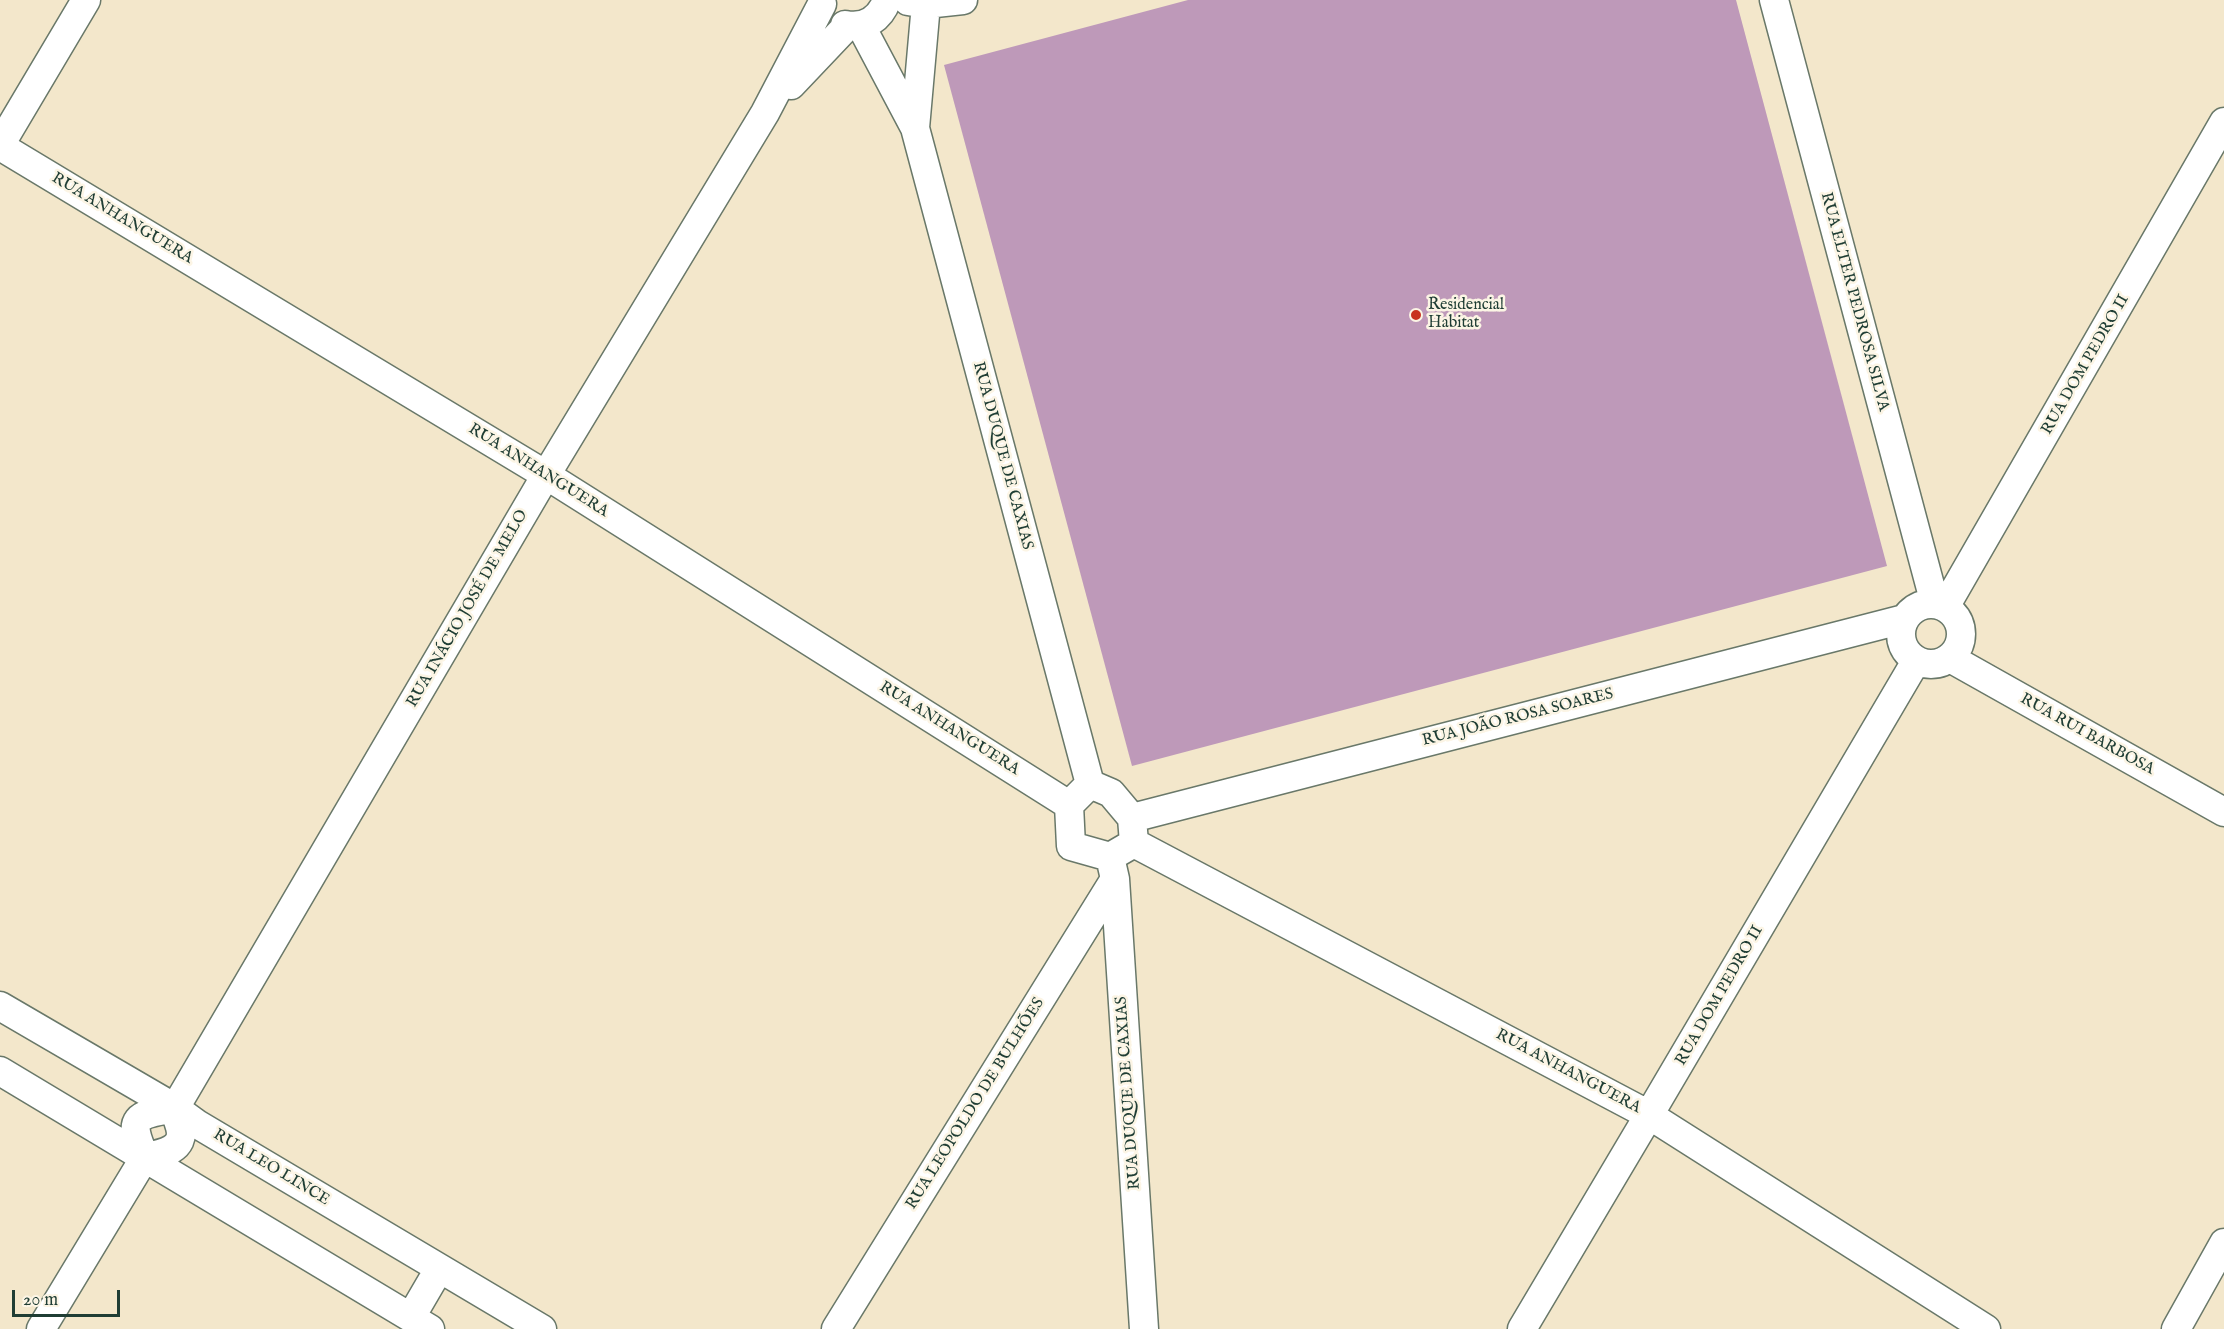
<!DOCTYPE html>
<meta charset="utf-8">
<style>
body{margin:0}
#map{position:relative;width:2224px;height:1329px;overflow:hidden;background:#f3e7cb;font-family:"IM FELL English",serif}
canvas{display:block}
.scale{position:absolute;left:12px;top:1290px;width:108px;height:27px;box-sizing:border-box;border:3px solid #1f3d34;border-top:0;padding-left:8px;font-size:18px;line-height:21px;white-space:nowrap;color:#1f3d34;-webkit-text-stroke:4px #fcf5e5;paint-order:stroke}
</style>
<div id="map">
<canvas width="2224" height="1329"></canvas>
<div class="scale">20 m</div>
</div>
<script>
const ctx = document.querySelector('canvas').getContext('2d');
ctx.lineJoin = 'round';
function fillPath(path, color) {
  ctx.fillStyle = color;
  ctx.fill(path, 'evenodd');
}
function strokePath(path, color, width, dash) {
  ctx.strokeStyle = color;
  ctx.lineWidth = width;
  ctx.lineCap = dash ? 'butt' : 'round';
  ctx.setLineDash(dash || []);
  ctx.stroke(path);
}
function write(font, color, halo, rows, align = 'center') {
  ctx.font = font + ' "IM FELL English",serif';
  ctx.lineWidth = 5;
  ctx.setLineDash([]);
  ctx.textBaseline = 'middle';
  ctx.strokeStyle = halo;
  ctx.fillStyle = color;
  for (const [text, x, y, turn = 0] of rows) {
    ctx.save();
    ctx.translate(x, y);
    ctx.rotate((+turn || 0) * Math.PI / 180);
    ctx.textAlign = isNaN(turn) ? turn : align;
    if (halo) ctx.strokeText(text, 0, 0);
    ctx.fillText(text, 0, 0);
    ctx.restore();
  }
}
const building = new Path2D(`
 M1188,0H1736L1887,566L1132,766L944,65Z`);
const minor = new Path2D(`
 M1774,0L1935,604
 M908,1L926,4L963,0
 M845,25C865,29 880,19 887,0
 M861,26L915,128L1090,784
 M791,85L847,26
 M915,128L926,4
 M0,145L86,0
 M0,146L546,475L1069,805
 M1901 634a30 30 0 1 1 60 0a30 30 0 1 1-60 0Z
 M1945,607L2224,122
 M1950,658L2224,812
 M1090,784L1111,793L1132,818L1134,843L1110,857L1071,846L1069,805Z
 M1132,818L1904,619
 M1134,843L1649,1115L1986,1329
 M1110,857L1115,879L1144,1329
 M0,1006L175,1108L197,1124L542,1329
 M0,1071L430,1329
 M175,1108L546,475L765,113L822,4
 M145,1157C126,1117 136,1115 175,1108
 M145,1157C161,1154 186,1150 180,1127C178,1120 176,1115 175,1108
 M411,1317L439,1269
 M41,1329L145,1157
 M836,1329L1115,879
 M1522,1329L1649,1115L1916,661
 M2176,1329L2224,1243`);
const markers = [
 [1416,315,6,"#c8321e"]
];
const streetNames = [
 ["RUA ANHANGUERA",122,219,31],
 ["RUA ELTER PEDROSA SILVA",1854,302,75],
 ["RUA DOM PEDRO II",2086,365,-60],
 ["RUA DUQUE DE CAXIAS",1002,456,75],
 ["RUA ANHANGUERA",538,471,32],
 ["RUA INÁCIO JOSÉ DE MELO",468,609,-60],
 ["RUA JOÃO ROSA SOARES",1518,718,-14],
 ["RUA ANHANGUERA",949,729,32],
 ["RUA RUI BARBOSA",2087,735,29],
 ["RUA DOM PEDRO II",1720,996,-60],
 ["RUA ANHANGUERA",1568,1072,28],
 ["RUA DUQUE DE CAXIAS",1129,1093,-94],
 ["RUA LEOPOLDO DE BULHÕES",976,1104,-58],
 ["RUA LEO LINCE",271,1168,31]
];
const poiNames = [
 ["Residencial",1428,306],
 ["Habitat",1428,324]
];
fillPath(building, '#be99b9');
strokePath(minor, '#697869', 31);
strokePath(minor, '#fff', 28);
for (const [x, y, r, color] of markers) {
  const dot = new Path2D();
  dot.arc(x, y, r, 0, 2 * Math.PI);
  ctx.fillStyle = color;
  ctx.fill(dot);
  strokePath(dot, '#fcf5e5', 2);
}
write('16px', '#1f3d34', '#fcf5e5', streetNames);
write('16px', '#1f3d34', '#fcf5e5', poiNames, 'left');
</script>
